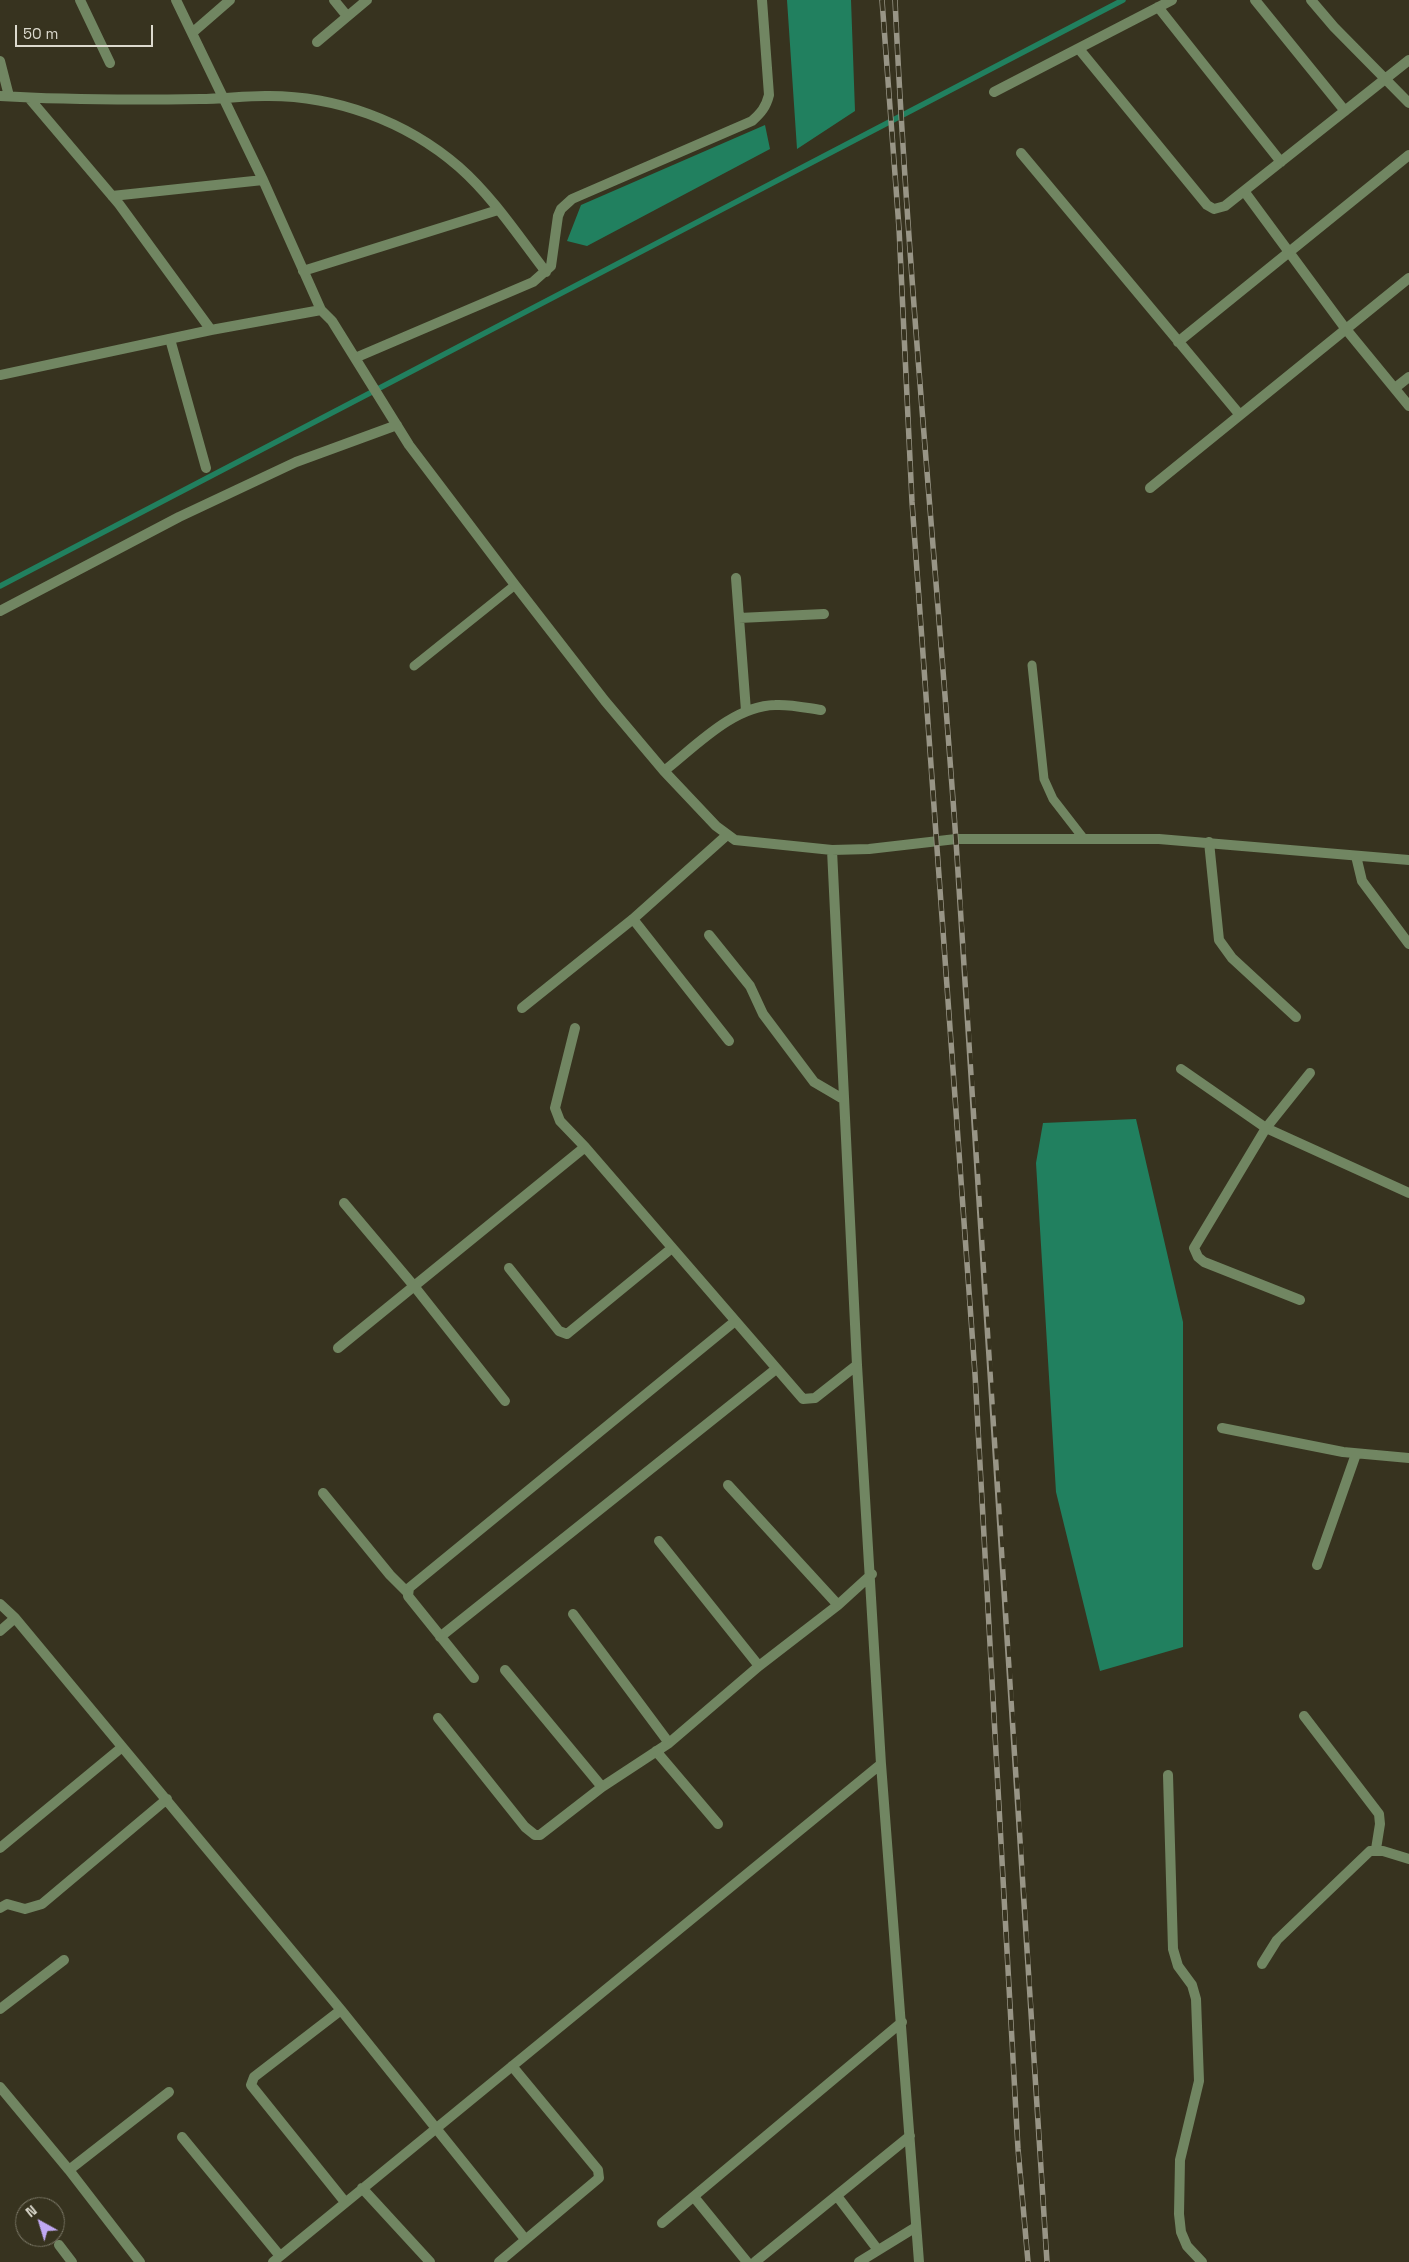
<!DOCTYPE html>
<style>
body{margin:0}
#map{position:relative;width:1409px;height:2262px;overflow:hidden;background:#37331f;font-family:"Space Grotesk",sans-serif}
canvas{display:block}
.north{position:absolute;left:15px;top:2197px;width:50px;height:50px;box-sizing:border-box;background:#37331f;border:1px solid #797665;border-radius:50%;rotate:321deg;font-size:14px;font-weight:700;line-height:20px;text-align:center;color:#dcdace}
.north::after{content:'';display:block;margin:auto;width:18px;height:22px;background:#c0a8f3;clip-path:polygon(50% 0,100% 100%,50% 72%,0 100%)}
.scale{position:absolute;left:15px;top:25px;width:138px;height:22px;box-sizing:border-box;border:2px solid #dcdace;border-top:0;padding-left:6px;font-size:15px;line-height:18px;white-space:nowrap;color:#dcdace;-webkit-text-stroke:4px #37331f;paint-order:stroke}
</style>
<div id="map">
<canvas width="1409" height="2262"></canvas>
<div class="north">N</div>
<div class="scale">50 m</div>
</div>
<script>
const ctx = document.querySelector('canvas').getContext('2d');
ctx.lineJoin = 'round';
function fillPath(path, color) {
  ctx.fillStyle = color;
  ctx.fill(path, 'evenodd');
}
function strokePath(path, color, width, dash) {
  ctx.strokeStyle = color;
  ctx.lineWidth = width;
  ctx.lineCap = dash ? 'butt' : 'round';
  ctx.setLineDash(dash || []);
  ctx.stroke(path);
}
const water = new Path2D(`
 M787,0H851L855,111L797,149Z
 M765,125L770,149L587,246L567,241L581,205Z
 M1136,1119L1183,1322V1647L1100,1671L1056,1492L1036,1163L1043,1123Z`);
const stream = new Path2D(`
 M0,586L1123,0`);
const service = new Path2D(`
 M1032,665L1044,779L1053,799L1084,839
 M414,666L515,585`);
const minor = new Path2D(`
 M80,0L110,63
 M176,0L263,180L321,310L332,321L409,445L515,585L605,701L664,771L716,826L735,840L832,850L869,849L956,839H1159L1409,860
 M334,0L347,16
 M1255,0L1345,111
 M1311,0L1334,27L1409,103
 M1158,7L1281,162
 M192,33L230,0
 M317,42L367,0
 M1079,49L1207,205L1214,209L1225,206L1409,60
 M0,61L9,96
 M994,92L1172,0
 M0,96C66,100 134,100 200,99C222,99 243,96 265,96C335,95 406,121 459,167C493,197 519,237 546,272
 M29,98L119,204L211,330
 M1021,153L1240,415
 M1244,191L1345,328L1409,406
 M112,196L263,180
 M303,271L498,210
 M170,339L206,468
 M1178,342L1409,155
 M355,358L533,282L551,266L558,216L561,209L572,199L752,121C761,113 766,107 769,95L762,0
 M0,375L211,330L321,310
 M1395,388L1409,377
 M1150,488L1409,278
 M736,578L746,711
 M0,611L179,517L296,462L397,425
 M739,618L824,614
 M664,771C696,746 733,706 775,705C790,704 807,708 821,710
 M1209,842L1219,940L1232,958L1296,1017
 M832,850L857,1365L881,1764L919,2262
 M1356,856L1362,881L1409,944
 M633,919L729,1041
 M709,935L750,986L763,1014L814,1082L843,1099
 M522,1008L633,919L727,835
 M575,1028L555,1108L560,1121L585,1147L803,1399L815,1398L857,1365
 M1181,1069L1266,1128L1409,1193
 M344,1203L414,1286L505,1401
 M509,1268L559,1331L567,1334L672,1248
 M1300,1300L1204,1262L1198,1257L1194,1248L1266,1128L1310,1073
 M338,1348L585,1147
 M1222,1428L1343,1452L1409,1458
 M728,1485L838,1605
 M323,1493L390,1575L407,1592
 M659,1541L759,1666
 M1317,1565L1356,1454
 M0,1604L15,1618L341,2010L525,2239
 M573,1614L669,1743
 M0,1631L15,1618
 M440,1637L776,1369
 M505,1670L602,1787
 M474,1678L408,1596L409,1588L734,1322
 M1304,1716L1379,1814L1380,1824L1376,1849
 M438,1718L525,1827L535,1835H540L602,1787L669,1743L759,1666L838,1605L872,1574
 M656,1751L718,1824
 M1168,1775L1173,1949L1178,1966L1192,1985L1196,1999L1199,2081L1180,2160L1179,2214L1181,2232L1187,2246L1202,2262
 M0,1848L121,1748
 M0,1908L7,1904L25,1909L42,1904L167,1799
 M1262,1964L1277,1940L1370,1851H1383L1409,1859
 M0,2009L64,1960
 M341,2010L254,2077L251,2085L345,2202
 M0,2087L69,2170L140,2262
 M182,2137L280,2256
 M69,2170L169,2092
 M362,2188L430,2262
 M837,2196L878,2250
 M694,2197L747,2262
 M662,2223L902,2022
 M59,2245L72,2262
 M273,2262L881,1764
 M499,2262L599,2178L598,2170L512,2066
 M755,2262L910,2136
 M859,2262L916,2227`);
const rail = new Path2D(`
 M882,0L899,228L912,502L975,1374L1018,2149L1028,2262
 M895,0C908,281 936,560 956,841C989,1314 1017,1788 1047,2262`);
fillPath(water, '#21805f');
strokePath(stream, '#21805f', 5.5);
strokePath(service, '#718662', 9);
strokePath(minor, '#718662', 10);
strokePath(rail, '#989586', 5.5);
strokePath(rail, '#37331f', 4, [11]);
</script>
